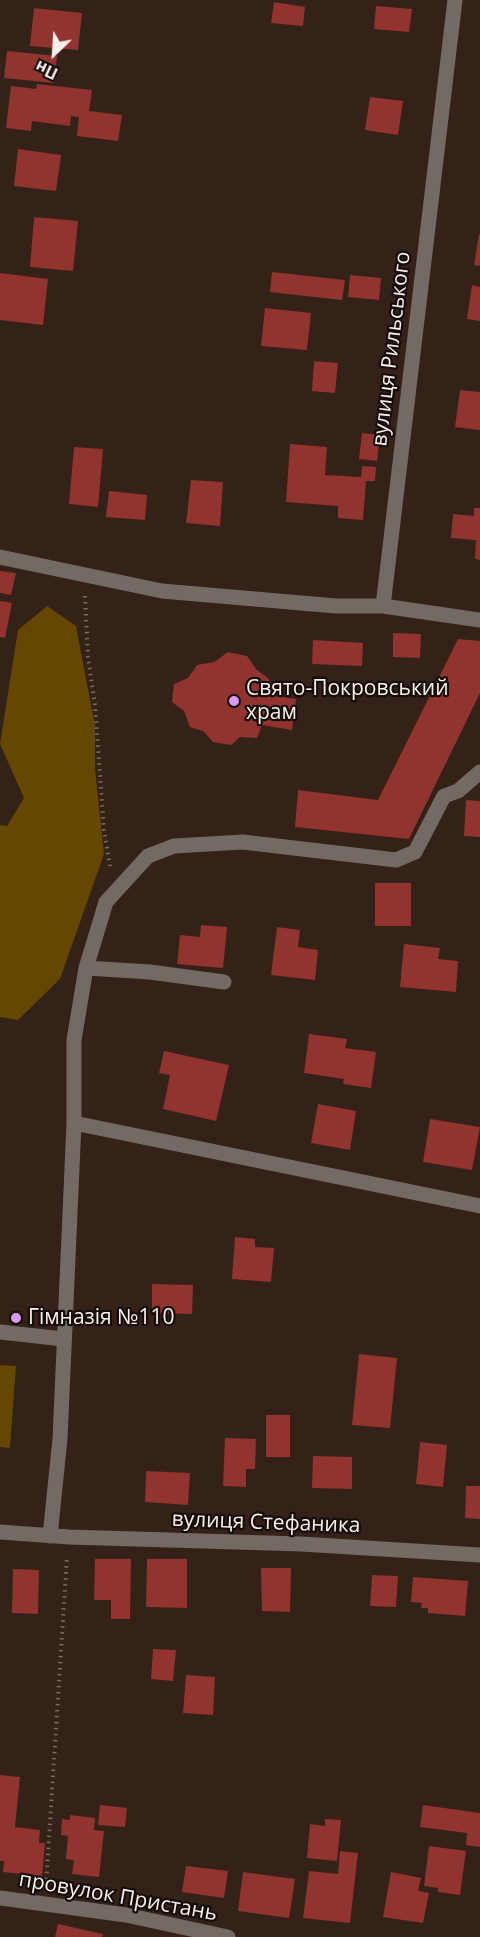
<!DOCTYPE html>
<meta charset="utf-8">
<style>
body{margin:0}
#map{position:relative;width:480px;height:1937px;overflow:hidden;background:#342118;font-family:"Open Sans",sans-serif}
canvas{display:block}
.north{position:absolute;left:24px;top:24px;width:60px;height:60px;-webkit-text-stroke:4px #150d09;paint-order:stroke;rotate:205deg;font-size:16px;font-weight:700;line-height:24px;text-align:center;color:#fcefe9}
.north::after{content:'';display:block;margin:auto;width:21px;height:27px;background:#fcefe9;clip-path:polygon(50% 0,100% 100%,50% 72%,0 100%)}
</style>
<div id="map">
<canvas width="480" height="1937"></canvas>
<div class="north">Пн</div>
</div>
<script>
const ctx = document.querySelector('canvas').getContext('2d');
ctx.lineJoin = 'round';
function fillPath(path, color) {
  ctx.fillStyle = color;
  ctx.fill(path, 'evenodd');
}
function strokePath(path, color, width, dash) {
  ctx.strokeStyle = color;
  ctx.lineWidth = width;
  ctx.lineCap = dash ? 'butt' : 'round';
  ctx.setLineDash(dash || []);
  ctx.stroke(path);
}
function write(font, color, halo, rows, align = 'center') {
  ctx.font = font + ' "Open Sans",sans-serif';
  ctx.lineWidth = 4.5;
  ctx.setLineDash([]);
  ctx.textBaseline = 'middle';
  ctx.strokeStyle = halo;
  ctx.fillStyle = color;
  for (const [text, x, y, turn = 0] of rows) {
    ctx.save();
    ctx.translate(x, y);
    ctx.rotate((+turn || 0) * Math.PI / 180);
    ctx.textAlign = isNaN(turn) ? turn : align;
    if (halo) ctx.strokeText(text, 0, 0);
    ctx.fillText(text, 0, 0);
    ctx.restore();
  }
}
const green = new Path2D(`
 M47,606L76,626L95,726V768L104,854L60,979L18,1020L0,1017V825L7,826L24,798L0,744L18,630Z
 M0,1365L16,1366L10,1448L0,1447Z`);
const building = new Path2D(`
 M274,2L305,7L303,26L271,23Z
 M376,6L412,9L409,32L374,29Z
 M34,8L82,13L78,50L30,46Z
 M7,51L57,56L54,83L4,78Z
 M37,84L92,90L89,111L122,115L118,141L77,136L79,117L71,116L70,126L32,121L31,131L6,128L11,86L36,89Z
 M370,97L403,101L398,135L365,130Z
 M18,149L61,155L56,191L14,186Z
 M34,217L78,221L73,271L30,267Z
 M479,234H480V266L474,265Z
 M272,272L345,280L342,300L270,292Z
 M0,273L48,279L43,325L0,320Z
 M350,275L381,278L379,300L348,297Z
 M472,285L480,287V321L467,319Z
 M265,308L311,313L307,350L261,346Z
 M314,361L338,363L335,393L312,391Z
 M460,390L480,392V430L455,427Z
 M362,433L380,435L377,461L359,459Z
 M290,444L327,447L325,475L361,477L362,466L376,467L375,481H366L363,520L338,518V506L286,502Z
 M74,447L103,449L98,507L69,504Z
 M191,480L223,482L220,526L186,523Z
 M109,491L147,495L145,520L106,517Z
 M474,508H480V560L475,559L476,540L451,538L453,514L474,516Z
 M0,571L16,573L11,595L0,593Z
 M0,601L12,603L5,638L0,637Z
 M393,633L421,634L420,658L393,657Z
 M458,639L480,641V693L409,839L295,827L298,790L378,800Z
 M313,640L363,643L362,666L312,664Z
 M228,652L247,656L256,669L269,679L268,695L296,699L292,730L262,725L257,738L240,737L231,745L213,742L203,731L190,727L184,711L172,702L174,684L188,678L197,665L214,662Z
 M466,800L480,801V837L464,836Z
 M375,883H411V926H375Z
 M201,925L227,927L223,968L177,964L180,935L200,937Z
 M277,927L300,930L298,947L318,950L315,980L271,975Z
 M404,944L440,948L438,959L458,961L456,992L400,987Z
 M309,1034L347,1039L345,1048L376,1052L371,1088L343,1084L344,1079L304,1073Z
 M164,1051L229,1065L216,1121L163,1109L170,1075L159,1073Z
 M318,1104L356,1111L350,1150L311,1143Z
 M430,1119L480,1127L472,1170L423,1162Z
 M235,1237L255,1239V1247L274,1248L271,1282L232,1279Z
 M152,1284L193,1285L192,1314L152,1313Z
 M359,1354L397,1358L390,1428L352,1425Z
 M266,1415H290V1457H266Z
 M225,1438L256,1439L255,1469H246V1487L223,1486Z
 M420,1442L447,1445L443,1487L416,1484Z
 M313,1456L352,1457V1489L312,1488Z
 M146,1471L190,1473L188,1505L145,1502Z
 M466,1486H480V1519L465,1518Z
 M95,1559H131L130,1619H111V1600H94Z
 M147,1559H187V1608L146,1607Z
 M261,1568H291L290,1612L262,1611Z
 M13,1569L39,1570L38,1614L12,1613Z
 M372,1575L398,1576L396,1607L370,1606Z
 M413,1577L468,1581L465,1616L428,1613V1608H421L422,1603L411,1602Z
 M153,1649L176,1650L173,1681L151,1679Z
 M186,1675L215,1677L213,1715L183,1713Z
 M0,1775L20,1777L15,1827L40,1830L39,1843H45L42,1876L3,1872L4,1861H0Z
 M100,1805L127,1808L125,1827L98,1825Z
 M423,1805L480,1813V1847L466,1845L467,1833L420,1827Z
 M70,1815L95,1818L94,1830L104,1831L99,1877L72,1874L74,1860L66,1859L68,1836L61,1835L62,1819L70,1820Z
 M325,1819L341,1820L337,1861L307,1858L310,1824L325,1826Z
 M429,1846L466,1851L460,1895L438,1892V1888L424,1886Z
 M340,1851L358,1853L350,1923L303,1918L309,1871L338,1874Z
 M186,1866L228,1871L224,1898L182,1892Z
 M243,1872L295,1879L289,1918L238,1911Z
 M391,1872L421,1878L418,1891L429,1893L423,1923L383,1917Z
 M58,1924L103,1934L102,1937H55Z`);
const path = new Path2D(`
 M85,596L88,657L95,705L104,830L110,866
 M46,1885L67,1557`);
const minor = new Path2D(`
 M0,557L162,591L336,606H383L480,620
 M383,606L455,0
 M86,968L150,972L224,982
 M74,1123L480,1206
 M0,1332L63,1339
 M0,1532L69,1537L301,1544L480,1555
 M50,1536L60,1439L74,1123V1040L86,968L106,902L148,856L174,846L243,842L396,860L415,852L444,796L458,791L480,772
 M0,1898L126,1915L228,1937`);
const markers = [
 [234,701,6,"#d69bfa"],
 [16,1318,6,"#d69bfa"]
];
const streetNames = [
 ["вулиця Рильського",392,349,-83],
 ["вулиця Стефаника",266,1523,2],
 ["провулок Пристань",118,1897,10]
];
const poiNames = [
 ["Свято-Покровський",246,689],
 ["храм",246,713],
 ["Гімназія №110",28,1318]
];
fillPath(green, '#654700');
fillPath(building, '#91332f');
strokePath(path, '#7c6b63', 4, [1.5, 4.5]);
strokePath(minor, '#726a63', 15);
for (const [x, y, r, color] of markers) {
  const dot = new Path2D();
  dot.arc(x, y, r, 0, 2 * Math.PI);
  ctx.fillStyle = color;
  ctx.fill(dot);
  strokePath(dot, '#150d09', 2);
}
write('21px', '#fcefe9', '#150d09', streetNames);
write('21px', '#fcefe9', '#150d09', poiNames, 'left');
</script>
